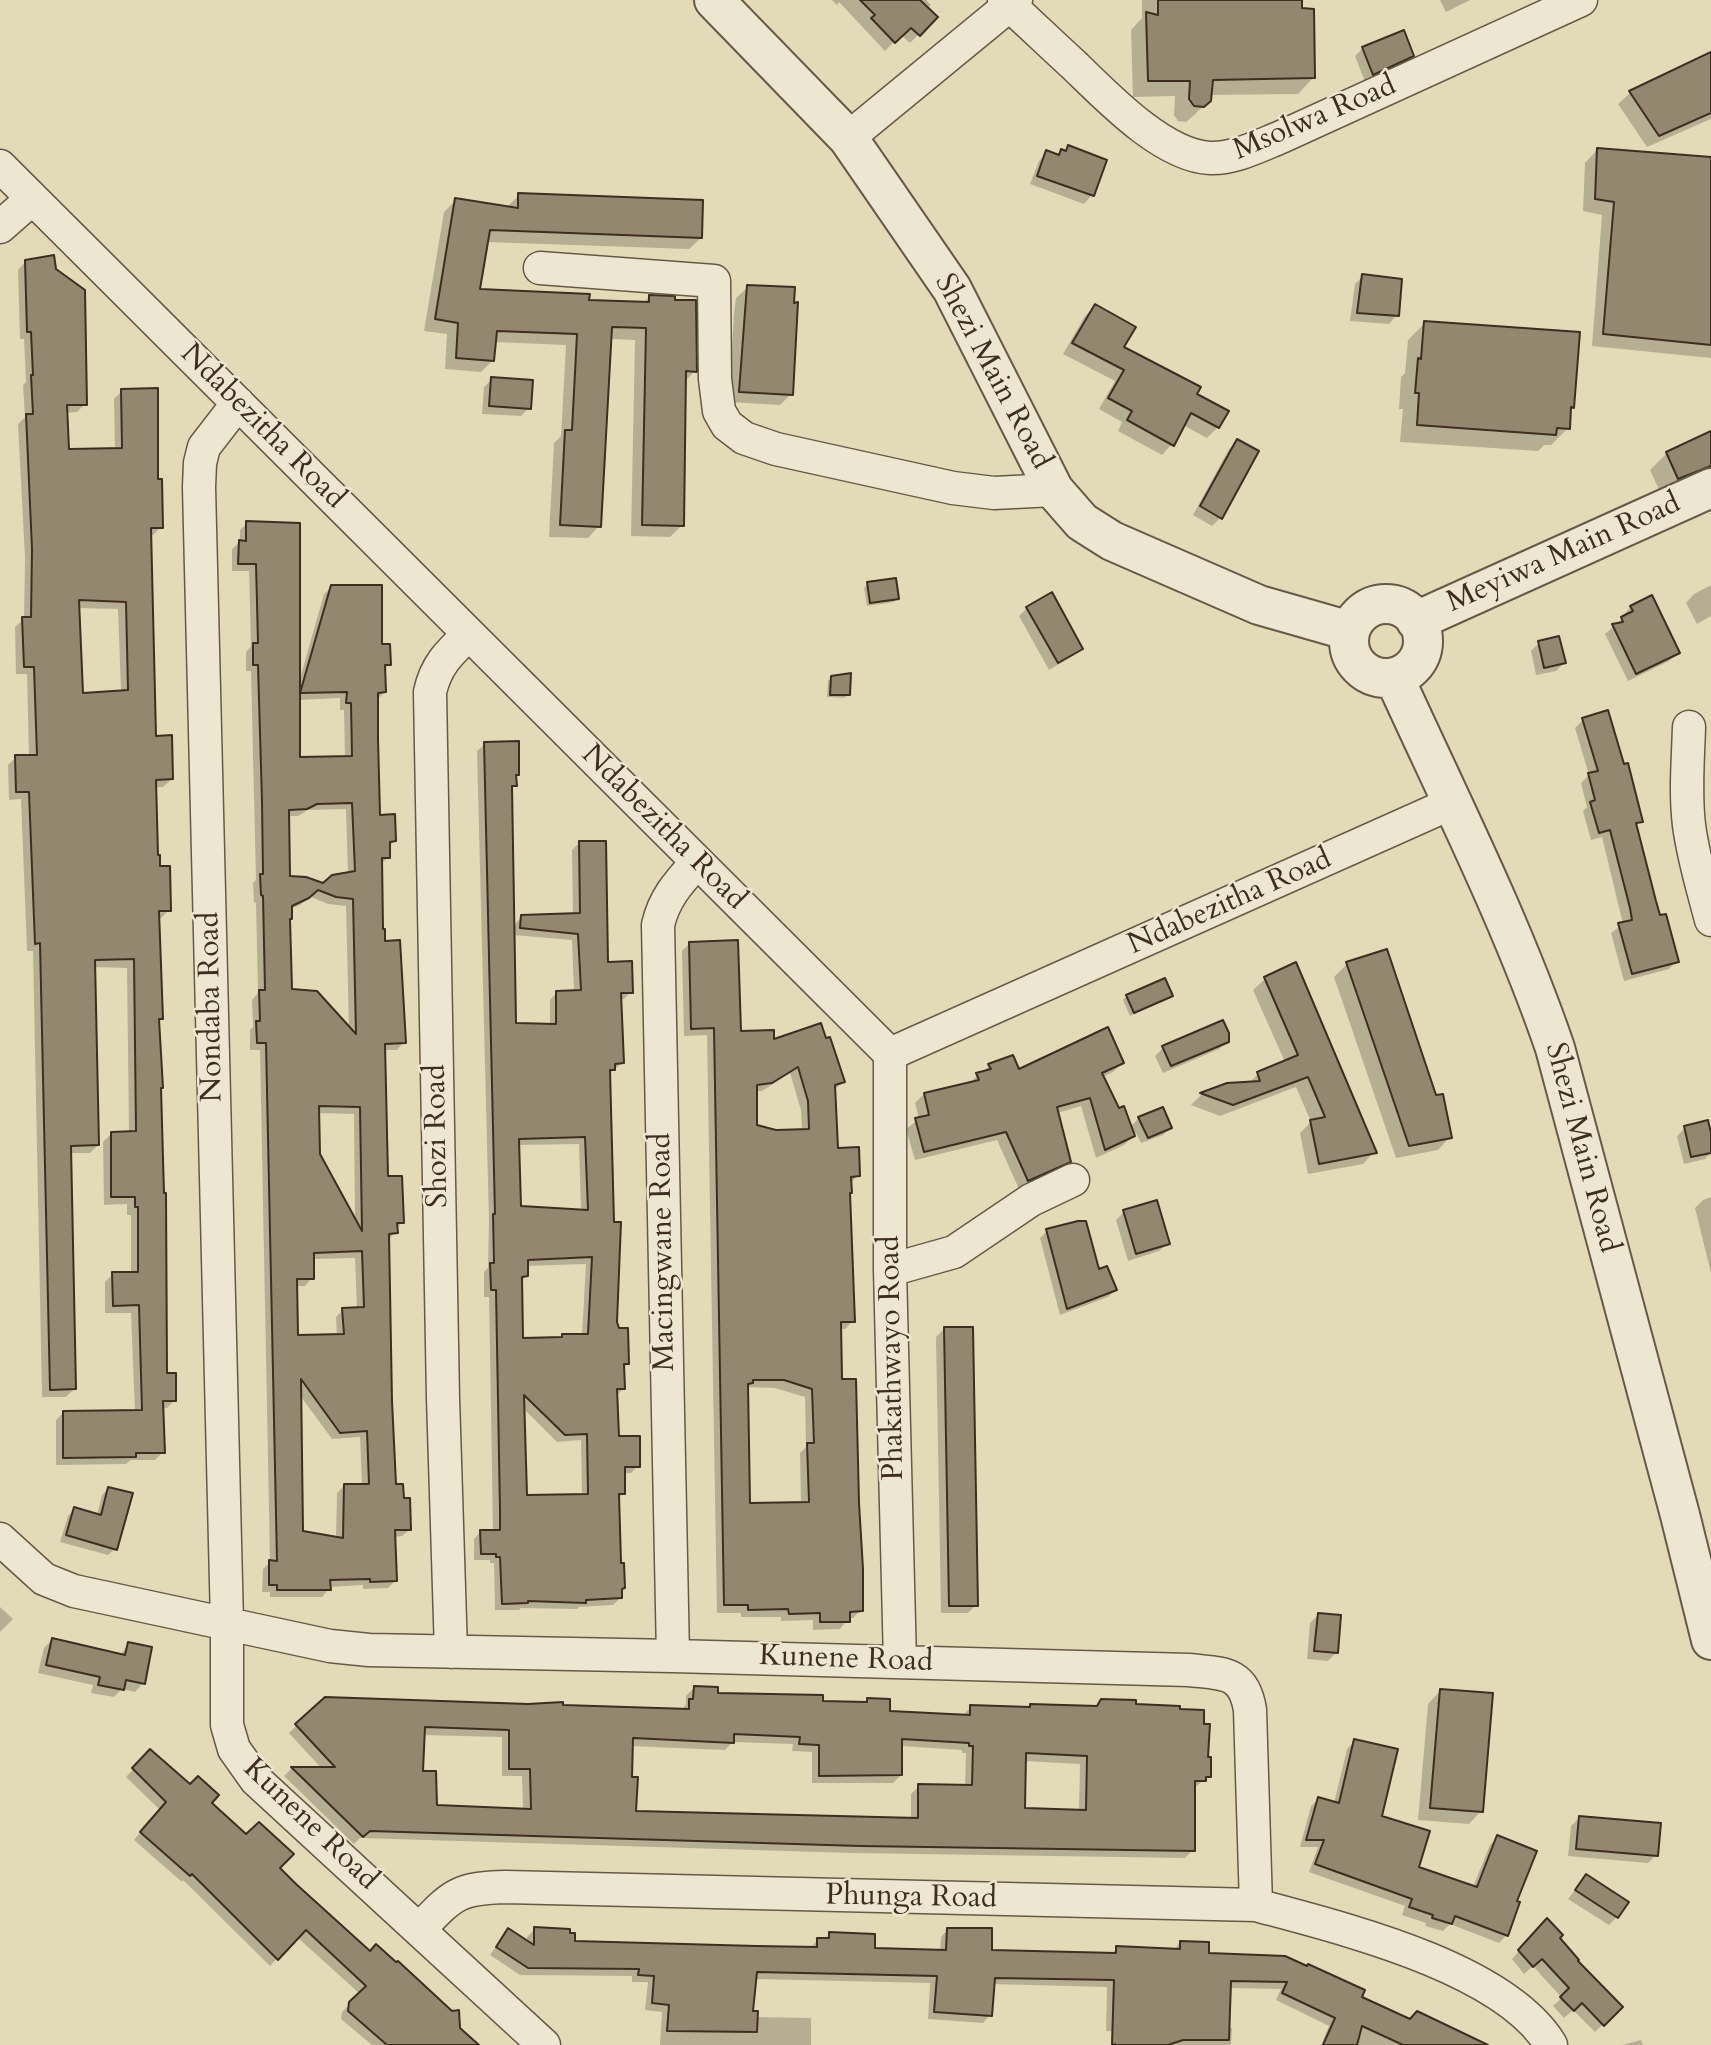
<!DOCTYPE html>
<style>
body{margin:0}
canvas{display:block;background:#e3dab8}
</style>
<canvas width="1711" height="2045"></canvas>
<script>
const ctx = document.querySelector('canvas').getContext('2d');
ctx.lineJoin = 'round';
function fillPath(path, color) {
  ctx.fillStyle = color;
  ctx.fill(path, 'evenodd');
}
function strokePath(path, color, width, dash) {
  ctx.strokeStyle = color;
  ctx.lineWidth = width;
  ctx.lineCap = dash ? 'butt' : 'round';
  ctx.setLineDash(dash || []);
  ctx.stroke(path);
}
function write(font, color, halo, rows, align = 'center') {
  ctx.font = font + ' Cardo,serif';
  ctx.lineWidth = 5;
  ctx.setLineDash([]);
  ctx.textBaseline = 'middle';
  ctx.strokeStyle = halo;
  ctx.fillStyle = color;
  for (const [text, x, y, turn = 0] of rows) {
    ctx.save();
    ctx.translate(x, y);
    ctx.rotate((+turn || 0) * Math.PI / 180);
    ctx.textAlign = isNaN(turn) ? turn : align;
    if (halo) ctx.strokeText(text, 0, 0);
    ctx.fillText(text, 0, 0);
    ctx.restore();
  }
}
const shadow = new Path2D(`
 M832,0H926L931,5L927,9L936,17L910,43L901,35L885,51L839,2L837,5Z
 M1142,0H1300L1313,78L1298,94L1210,95V100L1193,116L1186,122L1178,121L1174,115L1175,96L1133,97L1131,30L1142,18Z
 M1440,0H1470L1446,12Z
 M1363,48L1412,56L1404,64L1365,82L1355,56Z
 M1711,53V119L1647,147L1618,104L1630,93Z
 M1068,148L1105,161L1092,195L1084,204L1030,184L1039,161L1047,153L1057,156Z
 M1597,150L1711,158V358L1592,346L1602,215L1583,211L1585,163Z
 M519,195L701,238L689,249L486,242L478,291L588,301L643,303L650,296L695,371L684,382L682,525L670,537L631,536L635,340L609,339L599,526L588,538L549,537L554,443L561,436L566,345L494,342L493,360L481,372L445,369L447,334L424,331L444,212L456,200L507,207Z
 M26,261L85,404L77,412L66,413L68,450H115L114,399L122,391L156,481L161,527L153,535H150L154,737L172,779L163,787H155L156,857L169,910L161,918H157L161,1018L158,1022L166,1375L175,1400L167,1408L162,1409L163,1452L155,1460H131L126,1464L56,1465V1420L64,1412H135L131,1313H105V1282L113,1274H131V1215H127V1204L104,1205L103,1142L111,1134L129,1133L127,968L94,967L98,1145L90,1153H69L74,1389L66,1397H42L33,951H27L21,799L9,800L8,765L16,757H29L27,674H16L15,627L24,619L25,558L18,424L25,417L23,385L26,382L24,339H20L18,270ZM78,608L118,609L121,692L81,694Z
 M1363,276L1397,315L1389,324L1350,321L1355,284Z
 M748,287L792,305L791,394L780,405L729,402L734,313L736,298Z
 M1095,306L1122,347L1195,394L1227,411L1218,427L1207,438L1183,425L1172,444L1162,455L1118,431L1122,422L1099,409L1115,381L1063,354L1085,316Z
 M1425,323L1573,407L1569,411L1568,428L1551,445H1544L1538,451L1400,442L1403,409H1399L1401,377L1405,373L1408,340Z
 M492,379L529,408L521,416L482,414L484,387Z
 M1711,433V479L1661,494L1650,470L1667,453Z
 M1237,441L1220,518L1212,526L1193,515L1229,449Z
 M247,523L299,682L324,594L332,587L380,646L389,664L384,669L385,692L376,700L378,816L394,841L388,847L389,857L380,865L381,931L404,1042L397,1050H383L386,1178L402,1222L388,1241L394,1486L410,1529L402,1536L394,1537L396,1580L388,1588L363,1589V1585L329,1587V1589L322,1597H270V1592H262L263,1569L270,1562L260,1050H250V1030L253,1027L252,1000L258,993L256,903L254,902L253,883L256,880L251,671H246V652L251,646L249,571H232V549L240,542V530ZM340,698V710H344L345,758L298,759V700ZM346,809L348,874L323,885L289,878L287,816H298L308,810ZM309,896L328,904L346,906L349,1029L290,991L288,921L290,909L300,905ZM318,1113L354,1114L355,1222L319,1154ZM355,1258L357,1309L343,1310L336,1317L337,1336L297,1337L296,1286H305L312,1278V1259ZM299,1394L332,1439L360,1437L362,1486H344L337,1493L336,1538L301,1532Z
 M868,584L897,598L894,602L867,606L864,588Z
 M1711,585V616L1697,624L1686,603L1694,594Z
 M1631,607L1677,653L1669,661L1628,681L1605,634L1624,617L1623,615Z
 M1027,608L1081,648L1073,656L1049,670L1019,616Z
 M1539,643L1564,663L1556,671L1536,675L1531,651Z
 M832,677L848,694L845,698L827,697L828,681Z
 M1583,720L1641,821L1635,827L1654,902L1677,961L1669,969L1624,981L1611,933L1623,924L1602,837L1591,840L1583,811L1587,807L1581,783L1589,775L1575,728Z
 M485,744L518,774L515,777V785L510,791L513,926L522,917L573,915L572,850L579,843L607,964L631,992L624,999H620L622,1063L609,1074L615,1322L628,1363L623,1368L624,1388L616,1396L617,1438L638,1466L631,1473H623V1493L618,1499L621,1597L613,1605L579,1607L577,1609L521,1608L519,1610H495L494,1563H490V1560H474V1539L481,1531H493L489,1297H484V1272L488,1268L489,1222L477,751ZM513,935L572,940L574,992H557L550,1000V1025L515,1024ZM579,1144L581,1211L520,1208L517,1145ZM586,1264L582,1335H563L559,1339H522L520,1282L526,1276V1266ZM522,1407L557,1442L581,1440L582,1496L525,1497Z
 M690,943L740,1033L773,1041L843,1082L834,1090L836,1150L858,1175L850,1184L849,1194L853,1321L845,1329H839L841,1381L861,1610L853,1618L848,1619L840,1629L813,1630V1620L781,1621V1617H741V1613H717L707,1035L684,1036L682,951ZM790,1073L801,1110L802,1131L776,1132L756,1127L755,1091H762ZM746,1387L775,1388L805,1397L806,1447L800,1453L801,1504L748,1505Z
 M1347,964L1450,1137L1438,1150L1396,1158L1334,977Z
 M1265,979L1374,1152L1363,1164L1308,1174L1300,1133L1311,1122L1296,1087L1220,1116L1191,1105L1201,1095L1227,1085L1248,1084L1258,1074L1285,1062L1253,990Z
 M1127,996H1171L1130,1016L1123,1000Z
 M1222,1022L1228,1041L1219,1049L1163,1073L1155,1056L1163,1048Z
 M1122,1063L1113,1072L1102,1077L1118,1111L1130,1127L1139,1118L1170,1128L1163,1135L1141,1143L1136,1133L1124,1145L1096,1158L1081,1106L1057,1113L1069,1162L1060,1171L1019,1189L997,1140L915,1160L906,1129L919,1119L915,1103L924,1094L968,1084L989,1066L1018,1071Z
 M1685,1128L1711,1143V1153L1705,1159L1684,1164L1677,1136Z
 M1711,1197V1273L1695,1208L1703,1200Z
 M1124,1212L1168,1243L1159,1251L1128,1261L1116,1220Z
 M1047,1231L1098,1272L1115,1290L1108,1297L1060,1315L1040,1238Z
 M944,1329L976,1605L968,1613H941L936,1337Z
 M108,1489L115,1549L108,1555L60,1542L68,1516L75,1509L97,1515L102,1495Z
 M0,1607L13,1619L0,1632Z
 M1318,1615L1336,1653L1328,1661L1307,1659L1310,1623Z
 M52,1640L120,1655L129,1644L143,1683L135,1692L122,1689L114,1697L91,1693L93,1685L38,1673L44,1648Z
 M694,1688L716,1694L821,1703L864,1704L868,1700L888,1712L963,1715L971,1707L1027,1709L1030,1706L1095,1708L1102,1701L1134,1706L1202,1725L1209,1776L1194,1788L1193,1850L1185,1858L852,1853L360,1838L354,1844L284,1776L291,1769H322L289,1733L297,1725L562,1707L682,1710L686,1704V1696ZM423,1735L502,1737V1776H522L523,1810L435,1807L421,1773ZM733,1742L793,1744L792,1751L812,1752V1783H893L901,1775V1746L962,1750V1753H966L965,1787L919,1786L911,1794V1820L635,1813L631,1779V1746L725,1750ZM1024,1761L1080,1764L1079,1811L1023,1810Z
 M1440,1691L1481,1811L1469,1824L1418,1820L1428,1704Z
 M1355,1741L1380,1817L1417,1868L1473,1887L1490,1845L1498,1837L1515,1902L1507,1935L1499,1943L1450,1924L1443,1931L1425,1926L1426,1923L1402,1915L1405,1906L1309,1872L1318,1847H1300L1311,1806L1319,1799L1334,1803L1347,1749Z
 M150,1751L209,1804L294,1886L477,2045H372L341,2019L342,2012L360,1994L297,1937L270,1966L183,1880L182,1882L134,1840L160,1810L126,1777Z
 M1579,1818L1656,1855L1648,1863L1568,1856L1571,1826Z
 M1586,1876L1617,1917L1609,1925L1568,1899Z
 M1539,1928L1621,2007L1595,2032L1573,2010L1564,2018L1553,2006L1562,1998L1533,1966L1524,1974L1512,1959Z
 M535,1929L573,1943L810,1948L818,1940H824L830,1934L873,1950L940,1952L941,1937L948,1929L990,1952L1111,1955L1117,1948L1173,1950L1181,1942L1207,1955L1359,1997L1462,2045H1321L1329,2026L1276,2000L1281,1989L1229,1988L1227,2028H1232L1231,2045H1129V2032L1106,2031L1107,1987L992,1984L990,2015L983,2023L928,2019L930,1983L755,1979L752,2013L756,2017L811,2018V2045H660L662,2012L645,2010L648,1982H632V1976L520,1975L490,1955L508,1930L527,1943V1937Z
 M1641,2040L1643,2045H1622Z`);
const building = new Path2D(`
 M860,0H920L938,17L920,36L911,28L895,43L871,18L875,15Z
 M1158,0H1302V8L1314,9L1315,78L1213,80L1211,101L1204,107L1194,106L1189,99L1190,81H1148L1146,12L1158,15Z
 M1404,30L1414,56L1373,75L1362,47Z
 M1711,52V113L1659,136L1629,91Z
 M1068,145L1107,160L1094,196L1037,176L1046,150L1059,155L1061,149L1066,151Z
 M1597,148L1711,157V345L1603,334L1614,202L1595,199Z
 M518,193L703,200L702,238L490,230L480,289L590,294L589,300L649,302V295L675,296V300H696L697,372L686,371L684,526L642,525L646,328L612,327L601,527L560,525L565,430H572L577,334L497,331L494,361L456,358L458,323L435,319L455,198L518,208Z
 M54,255L56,269L85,290L87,405H67L69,449L122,448L121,389L158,388V479H162L163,528H151L156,736L172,735L173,779L156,780L158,855H160V866H170L171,911H159L163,1019H159L163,1088H161L164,1193H166L167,1373H176V1401H163L165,1453H136V1457L63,1458V1411L142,1410L139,1305L113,1306L112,1272H138V1207H135V1197H111V1132L136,1131L134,959L95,960L99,1145L71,1146L76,1389L50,1390L40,943L35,944L29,792H16L15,755H37L34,667H24L22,617H31L32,549L26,414H33L31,375H33L31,332H27L25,260ZM79,600L126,602L128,690L83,693Z
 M1362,274L1402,279L1399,316L1357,313Z
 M747,285L795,287L794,303L798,302L793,395L739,392Z
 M1095,304L1136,327L1124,347L1201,387L1197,394L1229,411L1219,428L1191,413L1174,446L1127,420L1132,411L1108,398L1124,370L1072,343Z
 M1424,321L1580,332L1574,408L1571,407L1570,429L1557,428L1556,435L1417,425L1419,393H1415L1418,358L1421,359Z
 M491,377L533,380L531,409L489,406Z
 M1711,431V466L1678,479L1666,452Z
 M1237,439L1259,451L1222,519L1200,506Z
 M246,521L300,523V757L352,756L351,703H346L347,692L300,693L331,585H382V644H390L391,665H385L386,692L378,693V739L380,815L395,814L396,841L390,842V858H382L383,929H385V941L400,940L406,1043L385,1044L388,1176H402L404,1223H397L398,1233L389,1234L392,1401L396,1484H403L404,1498H410L411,1530H395L397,1581L370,1582V1579L330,1580L331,1590H277V1585H269V1560L277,1561L266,1043H257L256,1021H260L259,990H265L263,896L261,895L260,874H263L262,801L258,665H253V643H258L256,564H238L239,540L246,541ZM352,803L355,871L332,875L323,883L306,877L290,876L289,810L307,809L317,804ZM318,890L336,897L353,899L356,1034L317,991L292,989L290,919H292V906L309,898ZM319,1106L360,1107L362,1231L320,1154ZM362,1251L364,1307L342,1308L344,1334L298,1335L297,1279H314V1253ZM301,1379L340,1433L367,1431L369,1484H344L343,1538L303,1531Z
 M896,578L899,599L870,603L867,582Z
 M1052,592L1083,649L1058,663L1026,607Z
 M1652,595L1680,653L1636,674L1612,624L1623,622L1621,617L1633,611L1630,606Z
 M1559,636L1566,663L1544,668L1538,641Z
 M851,673L850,695H830L831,676Z
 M1608,710L1624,764L1628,763L1643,822L1636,823L1656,901L1660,915L1666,914L1679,962L1632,974L1618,923L1632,920L1630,908L1610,830L1599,833L1590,802L1595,800L1588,773L1598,771L1582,718Z
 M519,741V775H516L517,786H512L516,1023L556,1024V991L581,990L578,934L520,928L521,915L580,913L579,841H606L608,962L632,961L633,993H621L624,1063L615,1064V1070H610L614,1222H621L617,1322L619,1328H628L629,1364H624L625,1389H617L619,1436H640V1467H625V1494H619L621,1563H624L625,1588L622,1589V1598L586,1600V1603L528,1601V1603L502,1604L500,1557H496V1554H481L480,1530H500V1510L496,1290H491L490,1263H494L493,1214H495L484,742ZM585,1137L588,1210L521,1206L519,1139ZM592,1257L588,1334H562V1337L523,1338L522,1277L528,1276V1260ZM524,1395L565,1435L587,1434L588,1494L527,1495Z
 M738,940L741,1031L774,1030V1039L821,1023L826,1038L830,1037L845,1082L835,1085L838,1148L859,1147L860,1176L851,1177L852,1193H850L855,1322H841L842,1379H856L859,1503L863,1569V1611L850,1612V1622H820V1613L789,1614L788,1609L748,1610V1605H724L714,1028L691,1029L689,942ZM798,1067L808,1101L809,1129L776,1130L757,1125V1085L772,1083ZM753,1380H784L812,1389L814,1443H807L809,1502L750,1503L748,1384L753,1383Z
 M1387,949L1436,1095L1443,1094L1452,1138L1409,1146L1346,962Z
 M1296,962L1377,1153L1319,1164L1310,1120L1325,1117L1308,1077L1233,1105L1200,1093L1227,1083L1260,1081L1257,1072L1298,1055L1264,977Z
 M1165,978L1173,996L1134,1013L1126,995Z
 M1223,1020L1229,1033V1042L1171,1066L1162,1046Z
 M1108,1027L1124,1063L1102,1073L1119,1108L1124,1106L1135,1136L1105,1150L1090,1098L1057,1107L1071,1162L1028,1181L1006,1132L924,1152L915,1118L929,1115L924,1093L979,1080L976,1073L991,1069L988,1064L1013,1055L1019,1069Z
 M1163,1107L1172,1128L1148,1138L1138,1117Z
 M1708,1120L1711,1133V1153L1691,1157L1684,1126Z
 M1157,1200L1170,1244L1136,1254L1123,1210Z
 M1078,1221H1086L1099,1269L1107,1266L1117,1290L1067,1309L1046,1229Z
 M944,1327H973L978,1606H949Z
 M108,1487L133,1493L117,1550L66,1535L74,1507L101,1515Z
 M1318,1613L1341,1615L1338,1653L1314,1651Z
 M52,1638L125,1655L128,1642L152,1647L145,1684L126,1680L124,1690L98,1685L100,1677L46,1665Z
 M694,1686L718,1687V1693L823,1695V1701L867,1702V1698L890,1699V1711L970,1715V1705L1030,1707V1704L1097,1706L1101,1699L1136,1700V1704L1180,1706V1709L1204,1710V1724H1210L1208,1757H1211V1777H1206V1781H1195V1851L860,1846L370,1831L363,1837L291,1767H335L295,1724L325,1697L528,1704L563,1702V1705L689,1709V1699H693ZM425,1727L509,1730V1769H530L531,1809L437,1805L436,1771H423ZM734,1734L800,1737L799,1744L819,1745V1776L902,1775V1739L969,1743V1746H973L972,1785L918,1784V1818L636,1811L638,1777H632L633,1738L734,1743ZM1026,1753L1087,1756L1086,1810L1025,1808Z
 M1440,1689L1493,1693L1483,1812L1430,1808Z
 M1354,1739L1398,1749L1382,1816L1430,1831L1419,1867L1477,1887L1497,1835L1537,1851L1517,1901L1520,1902L1508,1936L1455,1916L1452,1924L1432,1918L1433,1915L1409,1907L1412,1899L1315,1864L1324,1840H1306L1318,1797L1339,1803Z
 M150,1749L190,1784L198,1776L219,1795L212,1803L246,1834L259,1822L294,1854L280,1868L296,1884L370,1951L376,1944L396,1962L398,1961L452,2011L459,2010L460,2028L479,2045H387L348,2011L349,2002L366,1986L306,1930L278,1960L192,1874L190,1876L140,1832L166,1802L132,1768Z
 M1579,1816L1661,1823L1658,1856L1576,1849Z
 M1586,1874L1629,1902L1618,1918L1575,1890Z
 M1547,1918L1563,1935L1560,1938L1579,1960L1578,1961L1623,2007L1604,2026L1582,2003L1574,2011L1560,1997L1569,1988L1542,1959L1533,1967L1518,1950Z
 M534,1927L570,1929V1933H575V1941L756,1946L817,1947V1938H829V1932L875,1934V1948L946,1950L947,1928H992V1950L1116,1953V1946L1180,1949V1941L1209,1942V1953L1285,1956L1307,1966L1308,1964L1365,1990L1362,1997L1410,2019L1417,2011L1488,2045H1403L1362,2026L1357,2045H1323L1335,2018L1282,1993L1287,1982L1231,1981L1229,2040H1183L1168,2045H1117L1112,2044L1114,1980L995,1978L992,2016L934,2012L937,1976L757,1972L753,2011H758L757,2032L667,2031L669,2005L652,2003L654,1976L638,1975L639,1969L528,1968L496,1947L508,1928L534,1945Z`);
const minor = new Path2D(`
 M1004,0C1028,22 1051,44 1075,66C1107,97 1163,156 1210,158C1234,159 1259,146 1281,137L1581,0
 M848,138L1016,0
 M0,166L890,1054L1452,803
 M0,227L32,199
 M540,268L714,281L715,379L719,411L727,425L744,438L776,449L953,488L994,493L1054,490
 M238,403L204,447L200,463L199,487L227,1623V1725L234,1749L256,1780L419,1930
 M1689,727C1688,760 1685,793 1689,825C1693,857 1703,889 1711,920
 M890,1054V1270L900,1662
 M890,1270L954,1252L1031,1200L1073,1180
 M0,1539L44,1579L74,1591L330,1646L369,1650L673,1656L1189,1670C1223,1674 1244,1671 1250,1710L1256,1905
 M451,1652L443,1398L430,692C436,665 449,653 469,634
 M673,1656L658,925C664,898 679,882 697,862
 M544,2045L419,1930C452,1895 457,1888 506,1887L1256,1905C1341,1928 1504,1967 1551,2045`);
const tertiary = new Path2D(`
 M714,0L848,138L952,289L1054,490L1082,522L1112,541L1259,605L1350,631
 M1349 641a37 37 0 1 1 74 0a37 37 0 1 1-74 0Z
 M1416,621L1711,488
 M1394,677C1450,800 1511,920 1555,1048L1680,1515L1711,1640`);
const streetNames = [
 ["Msolwa Road",1315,119,-23],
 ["Shezi Main Road",992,372,62],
 ["Ndabezitha Road",262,427,45],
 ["Meyiwa Main Road",1564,554,-24],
 ["Ndabezitha Road",663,828,45],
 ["Ndabezitha Road",1230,903,-24],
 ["Nondaba Road",212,1007,-91],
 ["Shozi Road",438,1136,-91],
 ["Shezi Main Road",1581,1148,75],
 ["Macingwane Road",664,1252,-91],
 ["Phakathwayo Road",893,1358,-91],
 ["Kunene Road",846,1660,2],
 ["Kunene Road",310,1825,44],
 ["Phunga Road",911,1898,1]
];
fillPath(shadow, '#0003');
fillPath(building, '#948770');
strokePath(building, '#3e2e21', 2);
strokePath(minor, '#675947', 35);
strokePath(tertiary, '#675947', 42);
strokePath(minor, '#ede7d1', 32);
strokePath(tertiary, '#ede7d1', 38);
write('30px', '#3e2e21', '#ede7d1', streetNames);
</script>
